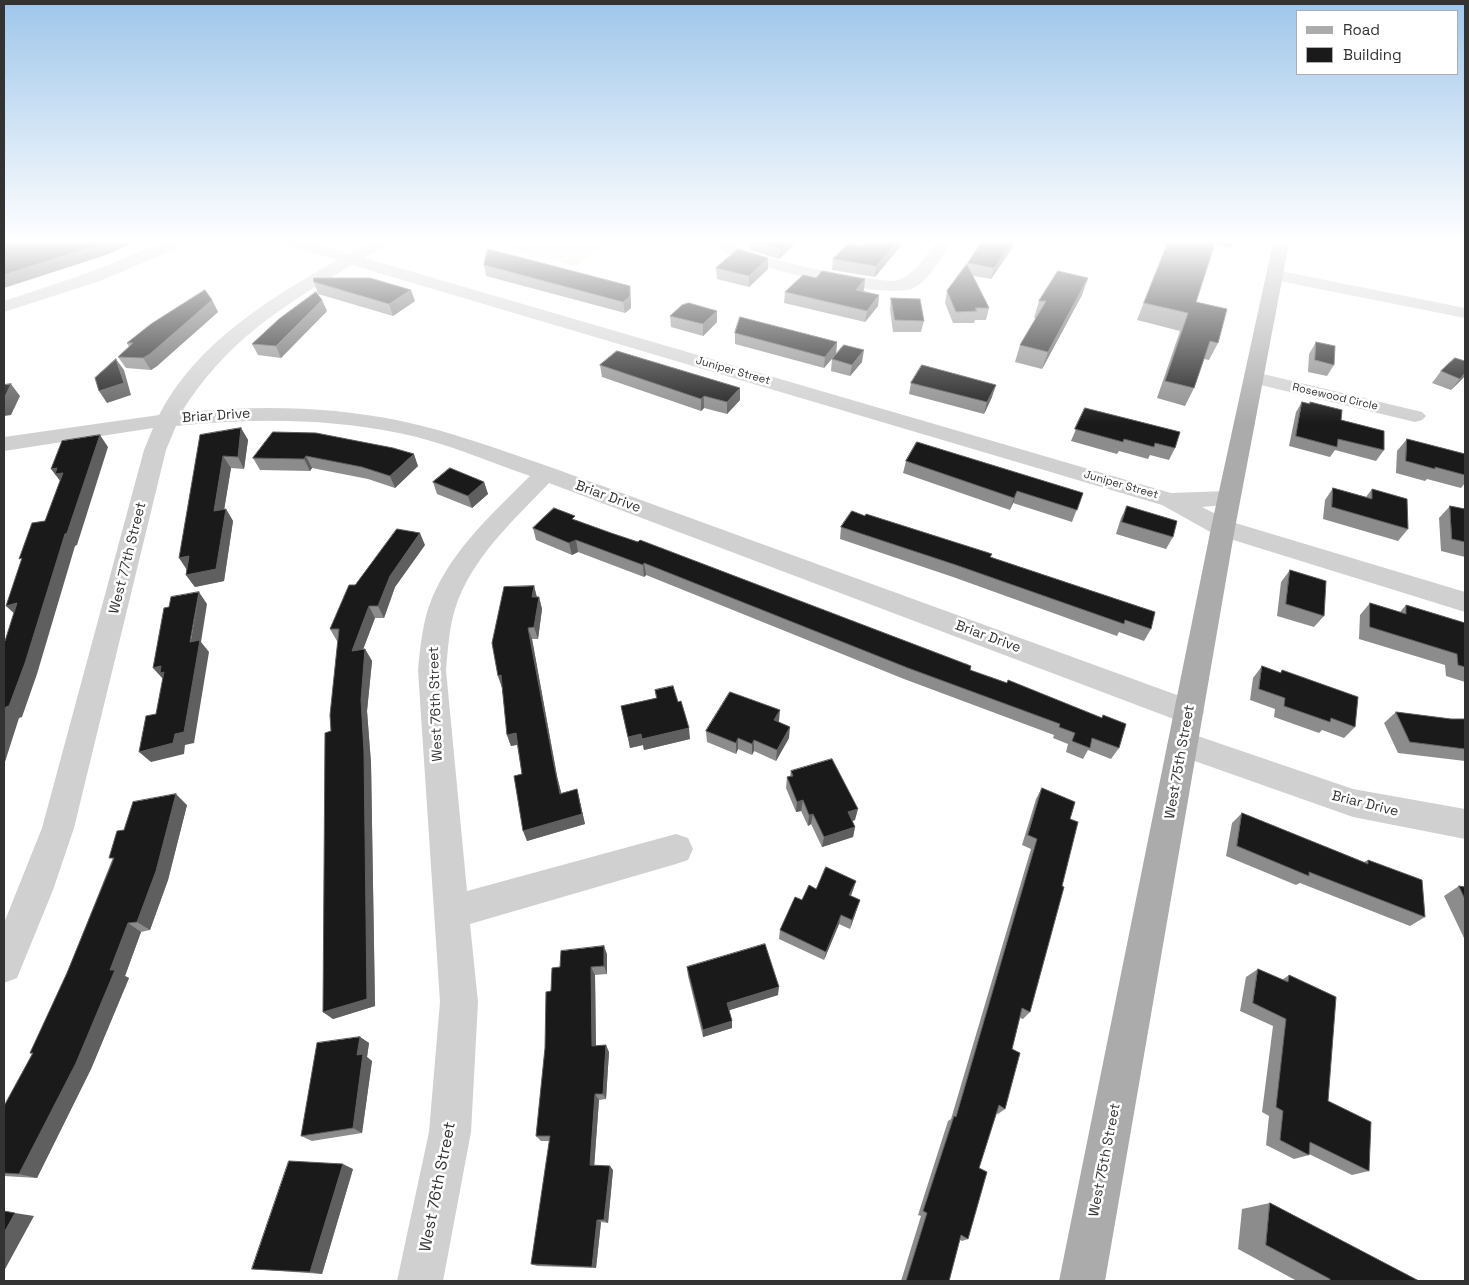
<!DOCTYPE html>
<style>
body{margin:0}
#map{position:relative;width:1469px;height:1285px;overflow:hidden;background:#fff;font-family:"Space Grotesk",sans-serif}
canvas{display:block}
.frame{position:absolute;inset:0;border:5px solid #333;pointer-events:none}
.legend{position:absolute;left:1296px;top:10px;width:162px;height:65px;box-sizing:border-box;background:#fff;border:1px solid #adadad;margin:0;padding:6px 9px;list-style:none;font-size:15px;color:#333}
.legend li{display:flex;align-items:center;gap:10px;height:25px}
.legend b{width:25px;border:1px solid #adadad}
</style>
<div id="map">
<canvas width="1469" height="1285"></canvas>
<div class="frame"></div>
<ul class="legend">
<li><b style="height:6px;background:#ababab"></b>Road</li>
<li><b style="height:14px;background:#1a1a1a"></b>Building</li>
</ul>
</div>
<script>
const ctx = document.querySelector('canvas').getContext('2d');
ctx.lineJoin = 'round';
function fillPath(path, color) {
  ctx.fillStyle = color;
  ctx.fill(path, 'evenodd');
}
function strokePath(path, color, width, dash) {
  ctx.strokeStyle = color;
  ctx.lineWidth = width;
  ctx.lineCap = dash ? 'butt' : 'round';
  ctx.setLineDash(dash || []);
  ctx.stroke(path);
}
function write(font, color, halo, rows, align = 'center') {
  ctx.font = font + ' "Space Grotesk",sans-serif';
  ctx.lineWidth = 5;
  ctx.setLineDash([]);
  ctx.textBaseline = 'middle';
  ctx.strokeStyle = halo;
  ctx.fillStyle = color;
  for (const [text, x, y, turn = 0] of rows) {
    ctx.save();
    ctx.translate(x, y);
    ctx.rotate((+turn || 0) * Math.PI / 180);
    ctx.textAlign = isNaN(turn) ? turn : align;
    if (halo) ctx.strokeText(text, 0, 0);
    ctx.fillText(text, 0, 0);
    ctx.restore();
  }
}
const green = new Path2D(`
 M490,243H607L575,266Z`);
const minor = new Path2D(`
 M162,243H184L182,246L100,281L4,312V301L88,273Z
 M287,243H312L349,254L368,243H388L365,258L1171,493L1228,491L1236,494L1240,499L1236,504L1202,507L1232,522L1465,592V612L1214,534L1162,505L352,265C282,306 225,342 181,413C254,405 329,406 401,421C453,432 503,451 553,468L1199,703L1204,712L1199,721L1189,724L1179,721L549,483C514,520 471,558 455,609C449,629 448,649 446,670L467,891L676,834L688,838L693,849L688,860L676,864L470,924L478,1002L471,1132L443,1281H397L429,1132L440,1002L418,670C420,649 422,629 428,609C446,555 491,515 530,476C487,461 444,442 399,433C325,418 251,418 176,426L166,450L74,828L53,890L17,978L4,983V923L42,828L144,450L153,428L4,451V437L159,415C196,343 269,299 337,260L289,246Z
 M717,243H733C744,258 869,280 892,281C913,279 923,259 935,243H951C941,258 929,282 911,289C883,299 756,267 727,254C722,252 720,247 717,243Z
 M1275,270L1465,308V318L1269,279L1266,275L1269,271Z
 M1255,372L1422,412L1426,416L1422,420L1415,422L1248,382L1245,378L1248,374Z
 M1183,731L1353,789L1465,809V839L1353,817L1172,753L1168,744L1172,735Z`);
const major = new Path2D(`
 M1273,243H1289L1235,528L1105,1281H1059L1211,528Z`);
const wall = new Path2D(`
 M750,243H796L779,259L750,250Z
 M866,243H903L875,277L832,270L833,259L863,246Z
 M1167,243H1233L1231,248L1214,244L1196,302L1218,343L1209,360L1204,359L1194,388L1185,406L1157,398L1180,331L1137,320Z
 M1013,247L991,279L973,276L989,308L986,320H975L974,323H953L945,303L947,291L968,264V263Z
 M768,258V269L749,287L717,279L716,268Z
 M484,265L631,297V308L625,313L486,276Z
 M314,282L415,301L393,316L318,294Z
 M864,290L863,291L879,295L878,306L865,322L784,303L785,292Z
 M1082,295L1042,369L1015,362L1020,345L1036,318H1034L1039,301Z
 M891,298L924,321L921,332H893L890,310Z
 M212,300L218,312L157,366L151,370L126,368L118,357L129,347L127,343Z
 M327,311L281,358L258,355L252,344Z
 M670,316L717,322L703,336L671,327Z
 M735,333L837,342L836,354L824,368L735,344Z
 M1316,342L1334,365L1327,376L1308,372L1309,354Z
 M832,359L862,362L850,376L831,371Z
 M600,365L740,388V400L727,414L704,408L701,411L602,377Z
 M1441,371L1465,376L1451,390L1432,383Z
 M911,383L992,397L984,414L909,394Z
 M1302,402L1309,404L1310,402L1341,420L1384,450L1376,461L1335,450L1330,457L1289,446L1296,412Z
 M1085,408L1175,448L1169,460L1150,455L1148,459L1119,451L1117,454L1071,441Z
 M241,428L248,440L244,469L231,468L224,509H226L233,521L224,581L195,587L186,575L200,435Z
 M273,432L418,466L395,488L368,479L312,468L310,471L260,470L253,458Z
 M1407,439L1465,454V483L1461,488L1427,479L1425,481L1396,473L1397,451Z
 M906,461L1083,493L1072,522L1013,503L1010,510L903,473Z
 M433,482H484L488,494L472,508L437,494Z
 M1333,488L1366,497L1372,489L1408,529L1398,541L1323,519L1325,500Z
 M1127,506L1173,537L1166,549L1116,534L1121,518Z
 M1450,506L1465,509V557L1441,551L1439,518Z
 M576,520L970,670L1119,748L1111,759L1088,750L1083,759L1066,752L1068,744L1053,738L1054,735L904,679L646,575L644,577L578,552L572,555L536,540L533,528Z
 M841,527L991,557L1151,629L1144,641L1119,632L1117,636L953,577L840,539Z
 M425,545L395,587L384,618H375L363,649H365L372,661L367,711L371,763L375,1006L333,1019L323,1012L331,731L338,641H337L330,629L355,585Z
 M1290,570L1324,616L1314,627L1277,616L1281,582Z
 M534,586L537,597H539L542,609L538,639H532L557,776L561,793L577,789L585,824L527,841L522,774L517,745L511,746L507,735L502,687V688Z
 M1370,603L1400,612L1406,605L1465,623V682L1446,676L1445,665L1359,639L1360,615Z
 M1262,666L1280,673L1282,670L1355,727L1344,738L1322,730L1319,733L1274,717L1275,709L1250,700L1253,678Z
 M655,690L678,702L690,739L644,750L643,745L630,748L621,706L656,698Z
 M1396,712L1451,719H1465V761L1398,753L1384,723Z
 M779,721V722L789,738L776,761L754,751L752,755L738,749L736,754L707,742L706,731Z
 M791,771L855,820L852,821L855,827L853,837L822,847L811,824L808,826L801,811L796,812L786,788L787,777L790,776Z
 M1042,788L1070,819L1030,1012L1023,1019L1020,1018L1012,1049L1005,1109L998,1114L996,1113L979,1168L968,1239L962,1241L960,1240L949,1281H901L921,1216L918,1215L948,1121L951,1119L1031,849L1022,845L1036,799Z
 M187,805L168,880L150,930L141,932L125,976L129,978L91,1069L37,1178L4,1176V1106L32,1054L30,1053L67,973L124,830Z
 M1242,813L1364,862L1368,860L1425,917L1410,926L1300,883L1296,885L1226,856L1232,823Z
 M856,881L851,896L860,900L850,929L839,924L824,960L779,939L780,930L802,900L816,889Z
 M1459,886L1465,887V939L1464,938L1444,896Z
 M607,954V974L595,975L596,1046L609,1052L606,1099L599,1100L594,1165L613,1170L608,1223L601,1222L596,1268L537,1266L531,1264L550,1141H541L536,1136L551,991L560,967Z
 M687,967L778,995L729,1010L732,1021V1028L703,1037L688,976Z
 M1258,969L1282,980L1289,975L1328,1101L1369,1171L1352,1175L1309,1154V1155L1294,1159L1266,1145L1269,1116L1262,1112L1273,1026L1240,1011L1246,977Z
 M360,1037L369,1043L367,1057L372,1061L362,1133L312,1141L301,1136Z
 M353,1169L322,1274L265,1270L252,1269Z
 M1270,1203L1419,1281H1297L1238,1249L1242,1209Z`);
const shadedWall = new Path2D(`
 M103,243H133L106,255L4,288V275Z
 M785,243H796L779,259L780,248Z
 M896,243H903L875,277L876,266Z
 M1011,243H1014L1013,247L991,279L994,268Z
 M768,258V269L749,287V276Z
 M1088,278L1082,295L1042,369L1048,352Z
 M865,279L864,290L855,301L856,290Z
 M630,286L631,308L625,313L623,302Z
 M411,290L415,301L393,316L389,304Z
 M879,295L878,306L865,322L867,311Z
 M212,300L218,312L157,366L151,370L143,358Z
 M322,300L327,311L281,358L276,346Z
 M717,311V322L703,336V324Z
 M837,342L836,354L824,368L825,357Z
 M864,350L862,362L850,376L852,365Z
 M116,359L124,370L131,395L107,403L99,391Z
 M1465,373V376L1451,390L1460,379Z
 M11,384L20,396L11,415L4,416V399Z
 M996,385L992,397L984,414L987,402Z
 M740,388V400L727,414V402Z
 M704,396V408L701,411V399Z
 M241,428L248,440L244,469L238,457Z
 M100,435L108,447L77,545L75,546L37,674L22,717L19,718L4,765V712L65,534Z
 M414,454L418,466L395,488L390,476Z
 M223,456L231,468L222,523L214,511Z
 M306,456L312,468L310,471L304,459Z
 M57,468L63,473L64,486L51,469Z
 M484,482L488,494L472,508L468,496Z
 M1017,491L1013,503L1010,510L1014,498Z
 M226,509L233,521L224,581L195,587L186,575Z
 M420,533L425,545L395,587L384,618L378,606L390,576Z
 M576,540L578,552L572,555L569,543Z
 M189,556L187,570L179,558Z
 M644,563L646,575L644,577L643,565Z
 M534,586L537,598L532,597Z
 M199,592L207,604L201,642L209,652L194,743L185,745L184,754L151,762L139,752L175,734Z
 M539,597L542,609L538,639L534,627Z
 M17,603L18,617L6,606Z
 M369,606L375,618L358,663L352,651Z
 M528,628L532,639L557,776L564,804L560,794L554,765Z
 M365,649L372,661L367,711L371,763L375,1006L333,1019L323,1012L361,700Z
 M161,666L171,678L163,679L153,668Z
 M501,675L505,687L502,688L498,676Z
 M780,710L779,721L773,731L774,720Z
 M790,727L789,738L776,761L777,750Z
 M689,728L690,739L644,750L642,739Z
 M516,733L520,744L511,746L507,735Z
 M641,734L643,745L630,748L628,737Z
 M738,738V749L736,754V743Z
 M754,740V751L752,755V744Z
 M577,789L585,824L527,841L523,831Z
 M176,794L187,805L168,880L150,930L137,922Z
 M803,800L801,811L796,812L797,802Z
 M858,809L855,820L846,823L848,812Z
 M813,814L811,824L808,826L809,815Z
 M855,827L853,837L822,847L824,837Z
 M856,881L853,890L847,904L849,895Z
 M860,900L857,909L850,929L852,920Z
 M841,915L839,924L824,960L826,952Z
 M128,923L141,932L125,976L129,978L91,1069L37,1178L19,1174L110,970Z
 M604,946L607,954V974L604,966Z
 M591,967L595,975L596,1053L592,1046Z
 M779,987L778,995L727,1011V1003Z
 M732,1021V1028L703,1037V1030Z
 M360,1037L369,1043L367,1057L372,1061L362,1133L353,1128L357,1055Z
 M606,1045L609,1052L606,1099L603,1094Z
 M595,1094L599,1100L594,1169L590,1165Z
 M343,1164L353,1169L322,1274L310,1272Z
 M610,1166L613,1170L608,1223L604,1220Z
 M15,1213L34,1216L4,1271V1233Z
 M597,1220L601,1222L596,1268L592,1267Z`);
const building = new Path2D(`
 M4,243H103L4,275Z
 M764,243H785L780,248Z
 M849,243L863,246L866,243H896L876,266L833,259Z
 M981,243H1011L994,268L968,263Z
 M1168,243H1215L1196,302L1227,309L1218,343L1210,341L1194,388L1165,381L1188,313L1144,303Z
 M488,249L630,286V296L623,302L484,265Z
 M738,249L768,258L749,276L716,268Z
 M967,264L989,308H975L977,311L956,312L947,291Z
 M822,271L865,279L856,290L879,295L867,311L785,292L803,275L816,278Z
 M1058,271L1088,278L1048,352L1020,345L1046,301H1039Z
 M314,278H370L411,290L389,304L314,282Z
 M205,290L212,300L150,354L143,358L118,357L133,343H127L151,324Z
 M316,292L322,300L276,346L252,344L279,319Z
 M891,298L920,299L924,321L895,320Z
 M689,303L717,311L703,324L670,316L682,305Z
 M740,317L837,342L825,357L735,333Z
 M1316,342L1335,346L1334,365L1315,360Z
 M844,345L864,350L852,365L832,359Z
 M617,351L740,388L727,402L704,396L701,399L600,365Z
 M1455,358L1465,361V373L1460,379L1441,371Z
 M116,359L124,383L99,391L95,378Z
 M922,365L996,385L987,402L911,383Z
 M11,384L4,399V385Z
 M1302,402L1310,404V402L1342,410L1341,420L1384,431V450L1338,439L1337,447L1296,436Z
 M1085,408L1180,432L1175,448L1155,443L1154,447L1124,439L1123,442L1075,429Z
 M241,428L238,457L223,456L214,511L226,509L216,569L186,575L189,556L179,558L200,435Z
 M273,432L316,433L393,448L414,454L390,476L362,467L306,456L304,459L253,458Z
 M100,435L67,533L65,534L25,663L9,706L6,707L4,712V641H5L17,603L6,606L22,558L19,559L32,523L45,521L63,473L55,474L57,468L51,469L62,441Z
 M1407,439L1465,454V475L1435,467V469L1406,461Z
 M917,442L1083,493L1077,510L1017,491L1014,498L906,461Z
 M450,468L484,482L468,496L433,482Z
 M1333,488L1372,499V489L1407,499L1408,529L1332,507Z
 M1127,506L1177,521L1173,537L1122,522Z
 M1450,506L1465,509V542L1452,539Z
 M554,508L575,516L572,519L611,533L638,542L640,540L971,666L970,670L1007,683L1008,680L1102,718L1103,715L1126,724L1119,748L1092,738L1090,748L1072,741L1075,733L1059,727L1060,724L908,668L644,563L643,565L576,540L569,543L533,528Z
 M852,511L865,516L866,514L992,554L990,557L1155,612L1151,629L1125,620L1124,624L956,565L841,527Z
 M397,529L420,533L390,576L378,606H369L352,651L365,649L361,700L364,752L367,999L323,1012L325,733L331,731L330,715L339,629H330L349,585H355Z
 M1290,570L1326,581L1324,616L1286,604Z
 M534,586L532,597H539L534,627L528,628L554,765L560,794L577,789L582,814L523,831L514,776L522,774L516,733L507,735L501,675L498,676L492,643L504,587Z
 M199,592L190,642L200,640L184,732L175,734L173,743L139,752L146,716L156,714L164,672L160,673L161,666L153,668L164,608L169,607L171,597Z
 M1370,603L1406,614V605L1465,623V667L1458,665L1457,654L1370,627Z
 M1262,666L1281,673L1282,670L1358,697L1355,727L1331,718L1330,722L1284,706L1285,698L1259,689Z
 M673,686L678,702L681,701L689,728L642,739L641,734L628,737L621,706L657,698L655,690Z
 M730,692L780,710L774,720L790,727L777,750L754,740L752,744L738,738L736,743L706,731Z
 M1396,712L1451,719H1465V749L1410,742Z
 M832,759L858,809L848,812L855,827L824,837L813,814L809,815L803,800L797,802L787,777L793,776L791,771Z
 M1042,788L1075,802L1070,819L1078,822L1062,886L1064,887L1030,1012L1022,1008L1012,1049L1020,1053L1005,1109L999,1105L979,1168L987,1172L968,1239L961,1235L949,1281H906L927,1213L923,1211L954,1116L956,1117L1037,839L1028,835Z
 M176,794L156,871L137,922L128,923L110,970H115L76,1063L19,1174L4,1173V1106L33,1053H30L67,973L114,858H109L117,831L124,830L133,802Z
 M1242,813L1368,864V860L1422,880L1425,917L1309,872V876L1237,846Z
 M826,867L856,881L849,895L860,900L852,920L841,915L826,952L780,930L795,897L802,900L809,885L816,889Z
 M1459,886L1465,887V899Z
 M765,944L779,987L727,1003L732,1021L703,1030L687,967Z
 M604,946V966L591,967L592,1046L606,1045L603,1094H595L590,1165L610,1166L604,1220H597L592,1267L531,1264L550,1136H536L545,1048L546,992L551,991L552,968L560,967L561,951Z
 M1258,969L1288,982L1289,975L1336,997L1328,1101L1371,1122L1369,1171L1310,1142L1309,1155L1280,1140L1283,1111L1276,1107L1286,1019L1253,1003Z
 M360,1037L357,1055L363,1054L353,1128L301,1136L317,1043Z
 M289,1161L343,1164L310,1272L252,1269Z
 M1270,1203L1419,1281H1330V1279L1266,1245Z
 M4,1211L15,1213L4,1233Z`);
const farStreetnames = [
 ["Juniper Street",733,371,16],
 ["Rosewood Circle",1335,397,13],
 ["Juniper Street",1121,485,16]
];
const streetNames = [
 ["Briar Drive",216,416,-4],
 ["Briar Drive",608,497,20],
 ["West 77th Street",128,558,-76],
 ["Briar Drive",988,637,20],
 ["West 76th Street",436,704,-92],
 ["West 75th Street",1180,762,-80],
 ["Briar Drive",1365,804,14],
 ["West 75th Street",1105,1160,-79]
];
const nearStreetnames = [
 ["West 76th Street",438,1187,-79]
];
fillPath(green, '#e6ecdf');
fillPath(minor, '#d0d0d0');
fillPath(major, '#ababab');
fillPath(wall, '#8c8c8c');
fillPath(shadedWall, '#5f5f5f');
fillPath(building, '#1a1a1a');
strokePath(building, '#5f5f5f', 1);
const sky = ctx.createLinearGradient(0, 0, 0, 423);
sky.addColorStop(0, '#9ec6ea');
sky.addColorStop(0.57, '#fff');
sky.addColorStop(1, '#ffffff00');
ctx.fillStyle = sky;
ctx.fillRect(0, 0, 1469, 423);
write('11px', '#333', '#fff', farStreetnames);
write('14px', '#333', '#fff', streetNames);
write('16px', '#333', '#fff', nearStreetnames);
</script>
